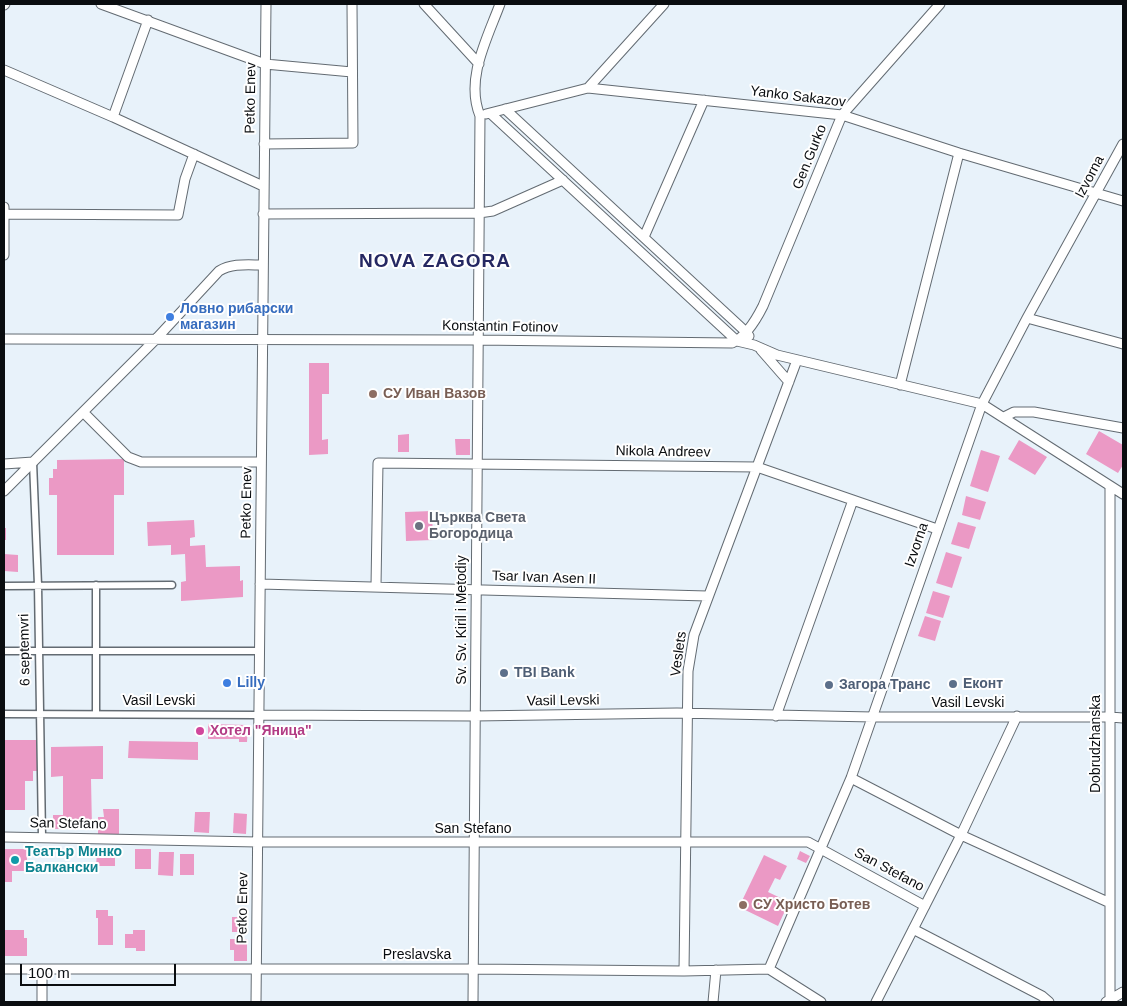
<!DOCTYPE html>
<meta charset="utf-8">
<style>
body{margin:0}
#map{position:relative;width:1127px;height:1006px;overflow:hidden;background:#e8f2fa;font-family:Helvetica,sans-serif}
canvas{display:block}
.frame{position:absolute;inset:0;border:5px solid #0a0d10;pointer-events:none}
.scale{position:absolute;left:20px;top:964px;width:156px;height:22px;box-sizing:border-box;border:2px solid #0a0d10;border-top:0;padding-left:6px;font-size:15px;line-height:18px;white-space:nowrap;color:#0a0d10;-webkit-text-stroke:4px #fff;paint-order:stroke}
</style>
<div id="map">
<canvas width="1127" height="1006"></canvas>
<div class="frame"></div>
<div class="scale">100 m</div>
</div>
<script>
const ctx = document.querySelector('canvas').getContext('2d');
ctx.lineJoin = 'round';
function fillPath(path, color) {
  ctx.fillStyle = color;
  ctx.fill(path, 'evenodd');
}
function strokePath(path, color, width, dash) {
  ctx.strokeStyle = color;
  ctx.lineWidth = width;
  ctx.lineCap = dash ? 'butt' : 'round';
  ctx.setLineDash(dash || []);
  ctx.stroke(path);
}
function write(font, color, halo, rows, align = 'center') {
  ctx.font = font + ' Helvetica,sans-serif';
  ctx.lineWidth = 4;
  ctx.setLineDash([]);
  ctx.textBaseline = 'middle';
  ctx.strokeStyle = halo;
  ctx.fillStyle = color;
  for (const [text, x, y, turn = 0] of rows) {
    ctx.save();
    ctx.translate(x, y);
    ctx.rotate((+turn || 0) * Math.PI / 180);
    ctx.textAlign = isNaN(turn) ? turn : align;
    if (halo) ctx.strokeText(text, 0, 0);
    ctx.fillText(text, 0, 0);
    ctx.restore();
  }
}
const building = new Path2D(`
 M309,363H329V394H322V440L328,439V454L309,455Z
 M1099,431L1123,445V465L1118,473L1086,454Z
 M409,434V452H398V435Z
 M455,439H470V455H456Z
 M1019,440L1047,457L1035,475L1008,459Z
 M981,450L1000,456L988,492L970,486Z
 M124,459V495H114V555H57V495H49V478H53V469H57V460Z
 M966,496L986,502L980,520L962,515Z
 M432,511L433,540L406,541L405,512Z
 M194,520L195,537L190,538V546L205,545L206,567L240,566V581L243,580V597L181,601V582L186,581L185,554L171,555V545L148,546L147,522Z
 M958,522L976,527L969,549L951,544Z
 M4,528H6V540H4Z
 M946,552L962,557L952,588L936,583Z
 M4,554L18,555V572L4,571Z
 M933,591L950,596L943,618L926,613Z
 M925,616L941,621L935,641L918,636Z
 M208,724L248,725L247,742H239V739H208Z
 M4,740H38V771H33V781H25V810H4Z
 M129,741L198,742V760L128,758Z
 M103,746V779H91L92,828L53,829V815H63V776L51,777V747Z
 M103,809H119V835H98V817H104Z
 M195,812H210L209,833L194,832Z
 M234,813L247,814L246,834L233,833Z
 M100,847H115V866H96L97,853H100Z
 M4,849H27V871H12V882H4Z
 M135,849H151V869H135Z
 M800,851L810,856L806,863L797,859Z
 M159,852H174L173,876L158,875Z
 M180,854H194V875H180Z
 M764,855L787,866L780,880L775,878L768,892L789,902L778,926L739,907Z
 M96,910H108V916H113V945H98V918H96Z
 M232,917H246V932H232Z
 M4,930H24V938H27V956H4Z
 M133,930H145V951H136V948H125V934H133Z
 M230,939H247V961H234V950H230Z`);
const pedestrian = new Path2D(`
 M33,462L38,585L42,837
 M4,586L172,585
 M4,651H259
 M4,714L258,715
 M96,714V585`);
const minor = new Path2D(`
 M101,4L265,64L352,72
 M424,4L479,64
 M4,5L5,4
 M4,70L113,117L263,186
 M588,88L664,4
 M505,109L746,332L749,336
 M490,113L737,341L754,345L777,355L982,404L1123,494
 M486,114L588,88L842,115L959,153L1123,201
 M113,117L148,20
 M264,144L353,143L352,4
 M4,207V255
 M4,214L178,215L185,179L194,154
 M263,214L479,213L493,211L563,180
 M644,237L704,100
 M1027,318L1123,344
 M4,339L477,340L732,343C746,337 756,320 763,306L842,115L940,4
 M761,350L789,382
 M900,385L959,153
 M83,412L128,457L141,462H261
 M1004,417L1014,412H1034L1123,428
 M4,464L33,462
 M4,491L155,340L219,271C232,263 248,265 262,265
 M260,584L707,596
 M376,586L378,463L757,467L937,529
 M258,715L475,716L677,713L873,717H1110L1123,718
 M776,716L853,500
 M851,778L961,835L1110,903
 M4,837L257,842H808L925,906
 M913,929L1042,996L1049,1002
 M4,969H474L684,971L769,969L821,1002
 M769,969L851,778L982,404L1027,318L1123,144
 M684,971L688,671L694,635L797,360
 M42,1002V969
 M256,1002L266,4
 M473,1002L480,116C465,79 487,39 500,4
 M713,1002L716,970
 M876,1002L961,835L1017,716
 M1106,1002L1123,992
 M1110,1002V486`);
const markers = [
 [170,317,5,"#3f7fe0"],
 [373,394,5,"#8d6e63"],
 [419,526,5,"#6b7280"],
 [504,673,5,"#5c6f8a"],
 [227,683,5,"#3f7fe0"],
 [953,684,5,"#5c6f8a"],
 [829,685,5,"#5c6f8a"],
 [200,731,5,"#d1479c"],
 [15,860,5,"#0f9aa8"],
 [743,905,5,"#8d6e63"]
];
const streetNames = [
 ["Yanko Sakazov",798,97,7],
 ["Petko Enev",251,98,-89],
 ["Gen.Gurko",810,157,-68],
 ["Izvorna",1090,177,-62],
 ["Konstantin Fotinov",500,327,1],
 ["Nikola Andreev",663,452,1],
 ["Petko Enev",247,503,-89],
 ["Izvorna",917,545,-71],
 ["Tsar Ivan Asen II",544,578,2],
 ["Sv. Sv. Kiril i Metodiy",462,620,-90],
 ["6 septemvri",25,650,-91],
 ["Veslets",679,654,-82],
 ["Vasil Levski",159,701],
 ["Vasil Levski",563,701,-1],
 ["Vasil Levski",968,703],
 ["Dobrudzhanska",1096,744,-90],
 ["San Stefano",68,824,1],
 ["San Stefano",473,829],
 ["San Stefano",889,870,28],
 ["Petko Enev",243,908,-89],
 ["Preslavska",417,955]
];
const shopNames = [
 ["Ловно рибарски",180,309],
 ["магазин",180,325],
 ["Lilly",237,683]
];
const educationNames = [
 ["СУ Иван Вазов",383,394],
 ["СУ Христо Ботев",753,905]
];
const worshipNames = [
 ["Църква Света",429,518],
 ["Богородица",429,534]
];
const serviceNames = [
 ["TBI Bank",514,673],
 ["Еконт",963,684],
 ["Загора Транс",839,685]
];
const hotelNames = [
 ["Хотел \"Яница\"",210,731]
];
const cultureNames = [
 ["Театър Минко",25,852],
 ["Балкански",25,868]
];
const districtNames = [
 ["NOVA ZAGORA",435,262]
];
fillPath(building, '#eb99c5');
strokePath(pedestrian, '#636b72', 9);
strokePath(minor, '#636b72', 11);
strokePath(pedestrian, '#fff', 6);
strokePath(minor, '#fff', 9);
for (const [x, y, r, color] of markers) {
  const dot = new Path2D();
  dot.arc(x, y, r, 0, 2 * Math.PI);
  ctx.fillStyle = color;
  ctx.fill(dot);
  strokePath(dot, '#fff', 2);
}
write('14px', '#0a0d10', '#fff', streetNames);
write('bold 14px', '#366cbe', '#fff', shopNames, 'left');
write('bold 14px', '#785e54', '#fff', educationNames, 'left');
write('bold 14px', '#5b616d', '#fff', worshipNames, 'left');
write('bold 14px', '#4e5e75', '#fff', serviceNames, 'left');
write('bold 14px', '#b23c85', '#fff', hotelNames, 'left');
write('bold 14px', '#0d838f', '#fff', cultureNames, 'left');
ctx.letterSpacing = '1px';
write('bold 19px', '#252862', '#fff', districtNames);
ctx.letterSpacing = '0px';
</script>
